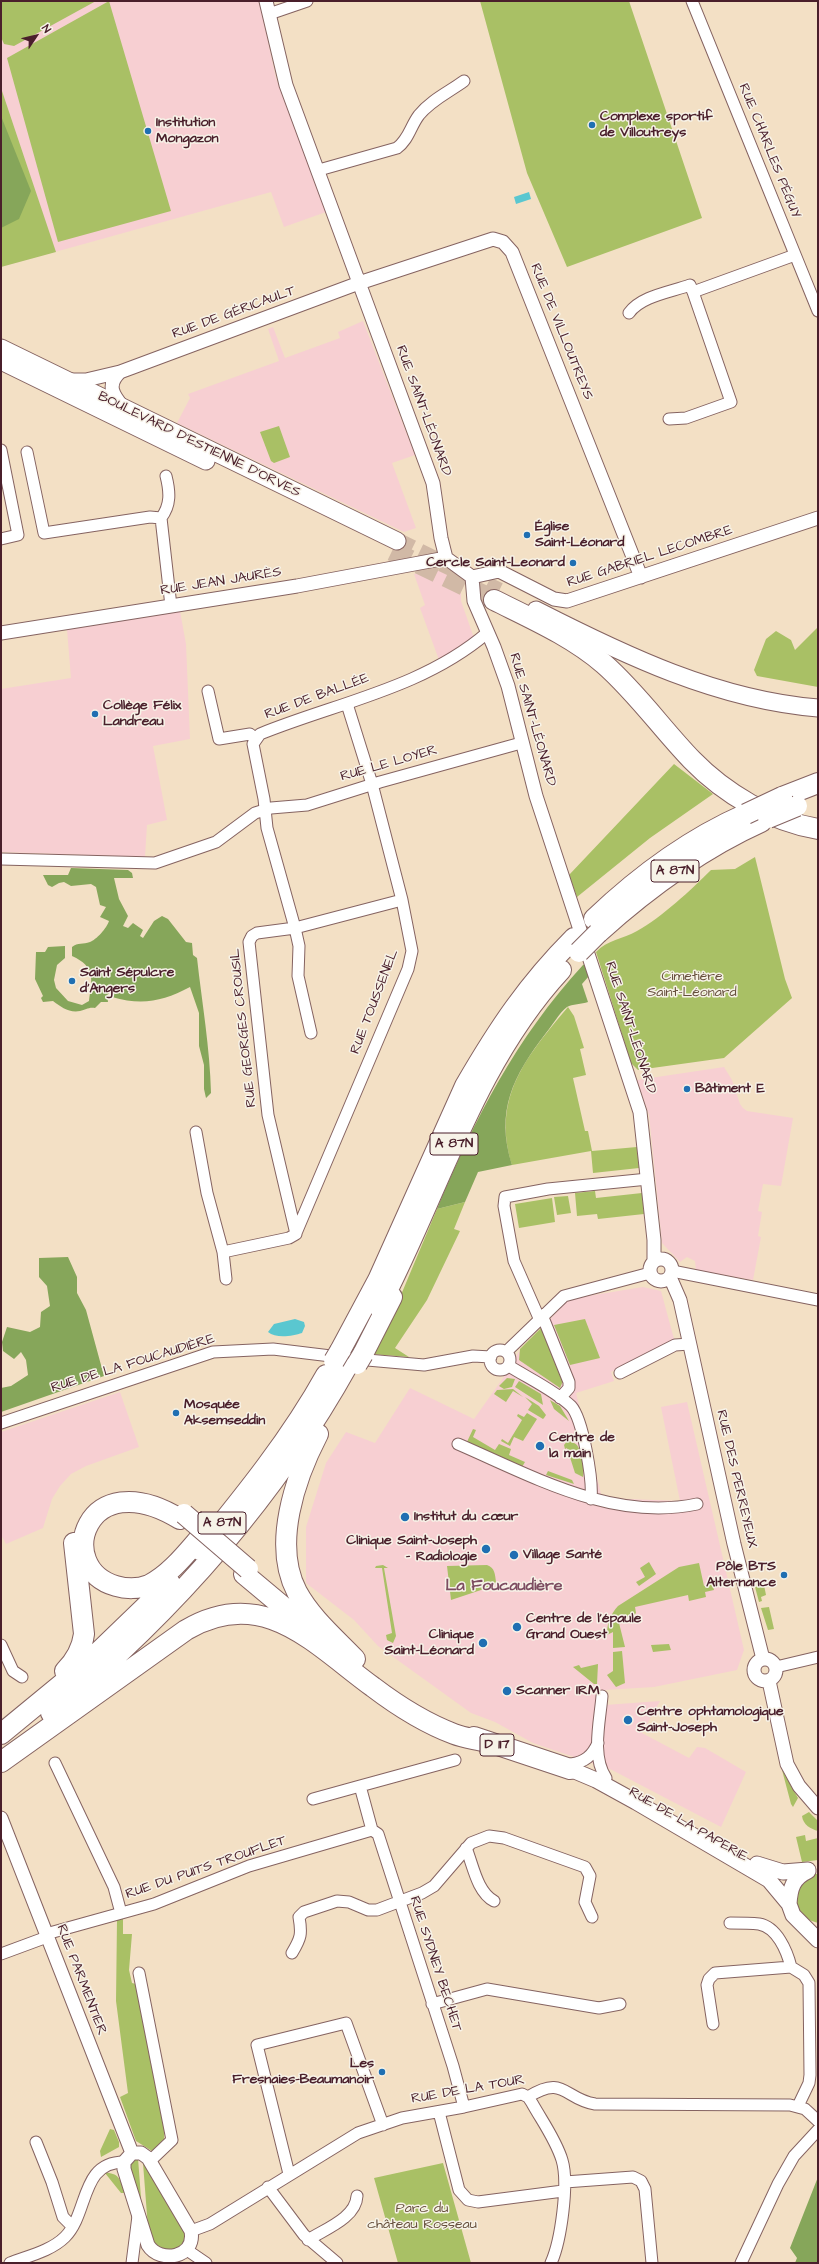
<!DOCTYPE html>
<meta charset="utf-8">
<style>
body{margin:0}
#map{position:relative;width:819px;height:2264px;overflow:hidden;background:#f3e0c5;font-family:"Architects Daughter",sans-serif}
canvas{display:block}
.frame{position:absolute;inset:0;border:2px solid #4a1f2b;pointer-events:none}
.north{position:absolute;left:16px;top:16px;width:40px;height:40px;-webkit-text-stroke:3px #f7f3e8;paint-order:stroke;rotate:55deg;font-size:11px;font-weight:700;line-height:16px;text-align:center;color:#4a1f2b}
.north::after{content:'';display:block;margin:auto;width:14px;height:18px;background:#4a1f2b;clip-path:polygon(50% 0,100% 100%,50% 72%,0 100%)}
</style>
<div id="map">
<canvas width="819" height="2264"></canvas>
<div class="frame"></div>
<div class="north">N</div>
</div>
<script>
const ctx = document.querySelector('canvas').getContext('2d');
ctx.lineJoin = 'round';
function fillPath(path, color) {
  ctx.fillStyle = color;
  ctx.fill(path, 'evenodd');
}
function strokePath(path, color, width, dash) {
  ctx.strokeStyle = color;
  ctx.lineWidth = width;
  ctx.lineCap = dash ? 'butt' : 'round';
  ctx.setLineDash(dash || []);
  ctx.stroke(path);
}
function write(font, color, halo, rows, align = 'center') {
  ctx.font = font + ' "Architects Daughter",sans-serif';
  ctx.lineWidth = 3;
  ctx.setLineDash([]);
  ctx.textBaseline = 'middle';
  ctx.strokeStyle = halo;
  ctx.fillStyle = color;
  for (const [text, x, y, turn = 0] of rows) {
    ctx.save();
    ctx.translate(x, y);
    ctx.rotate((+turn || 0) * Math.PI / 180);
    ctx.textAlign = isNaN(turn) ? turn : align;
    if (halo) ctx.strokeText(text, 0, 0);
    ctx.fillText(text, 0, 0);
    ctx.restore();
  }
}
const built = new Path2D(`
 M1,1H259L276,78L326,212L284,227L271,192L1,267Z
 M363,321L415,455L392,463L416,528L404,532L177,423L190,398L188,394L279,361L268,329L273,327L285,358L340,338L338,332Z
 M439,570L448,572L457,580L461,592V601L474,638L439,660L420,608L425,605L414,574Z
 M180,611L186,644L190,739L153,746L167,820L147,825L145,857L1,852V689L71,678L67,629Z
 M724,1067L732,1080L740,1104L743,1108L747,1111L793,1118L781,1186L763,1184L758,1211L762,1212L758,1236L761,1237L753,1280L696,1270L695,1261L687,1257L680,1262L662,1243L649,1115L637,1080Z
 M643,1287L661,1291L674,1339L611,1372L614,1381L576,1393L602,1498L680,1501L661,1407L687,1402L744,1650L737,1670L654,1687L605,1690V1705L660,1701L642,1733L689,1758L697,1747L705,1748L746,1772L721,1827L612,1770L533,1743L495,1722L471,1713L378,1646L354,1620L306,1583V1527L326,1463L346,1432L375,1443L410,1388L474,1419L508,1371L518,1353L569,1299Z
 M120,1392L139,1447L86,1466L71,1474L60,1486L52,1499L43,1528L6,1544L1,1535V1432Z`);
const green = new Path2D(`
 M1,1H96L14,46L4,44L1,37Z
 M109,1L171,211L58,242L7,58Z
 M480,1H629L702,218L567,267L527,173Z
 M1,88L56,252L1,267Z
 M279,426L290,457L274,463L271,461L260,432Z
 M818,627V687L757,676L754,670L766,639L776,631L791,640L795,650Z
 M674,764L713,794L650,838L577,897L569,875Z
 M755,857L785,979L792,998L724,1058L638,1070L631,1063L596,952C607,940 623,939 637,931C662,917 691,890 711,870L735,869Z
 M568,1007L574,1016L584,1048L580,1049L586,1075L573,1078L585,1131H588L592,1151L637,1147L639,1168L593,1173L591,1151L512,1165C491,1097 527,1056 568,1007Z
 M595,1191L596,1198L642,1193L644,1214L598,1219L597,1214L577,1216L575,1193Z
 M568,1196L571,1213L557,1215L554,1197Z
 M552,1198L555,1222L519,1228L515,1204Z
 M465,1202L454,1229L460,1231L427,1300L395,1348L409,1357L371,1354L398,1302L437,1209Z
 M585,1319L600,1358L570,1365L554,1325Z
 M541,1328L563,1381L560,1388L519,1360L520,1349Z
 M507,1378L515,1379L512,1387L504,1389L499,1386Z
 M519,1381L541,1394L543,1405L515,1387Z
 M513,1389L523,1397L513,1391L506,1402L494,1394L497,1390Z
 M525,1397L539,1406L546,1415L544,1418L543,1419L528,1410L532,1404Z
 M550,1400L560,1406L569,1421L554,1409Z
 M527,1413L537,1419L523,1441L514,1437L510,1446L501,1441L502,1439L508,1443L522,1420L517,1416L518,1414L524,1417Z
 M473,1429L476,1430L473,1437L495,1450L499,1444L511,1449L509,1455L525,1462L522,1467L466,1444Z
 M568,1440C570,1442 574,1442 577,1445C582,1452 585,1469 583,1477L575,1473L567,1448L565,1449L564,1445Z
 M548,1471L572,1480L574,1484L546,1475Z
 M649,1562L656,1574L639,1586L636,1582L645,1577L640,1568Z
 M699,1563L704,1586L712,1584L714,1590L705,1592L706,1597L689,1601L688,1595L635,1607L636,1613L633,1616L618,1619L625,1647L613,1648V1632L607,1635C607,1623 610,1615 618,1606L679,1567Z
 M383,1565L388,1568H384L396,1636L393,1643L387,1640L386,1635L392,1633L382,1568H375L376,1566Z
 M487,1565C495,1568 495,1574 496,1582L493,1586L451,1600L447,1566Z
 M764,1585L766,1595L761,1597L762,1601L759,1602L755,1587Z
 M769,1607L774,1629L768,1630L761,1608Z
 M669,1644L671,1650L653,1652L651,1645Z
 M622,1651L625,1683L616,1687L607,1675L613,1671V1652Z
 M598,1664L597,1684H594L573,1667L579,1665L581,1668Z
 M782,1770L798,1798L793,1807L791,1804Z
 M809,1812L818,1821V1831C811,1829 803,1825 802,1816Z
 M805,1835L806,1841L818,1838V1860L802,1862L796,1837Z
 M813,1874H818V1923L809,1920L796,1908L795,1889Z
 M123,1918V1934H132L129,1970L132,1983L136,1984L165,2125L164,2139L152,2151L136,2141L120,2097L128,2093L116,2001L117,1920Z
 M110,2129L114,2130L119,2142V2147L101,2157L100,2151Z
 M138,2158L141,2198L140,2199L129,2164Z
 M143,2163L185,2233V2242L176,2253L156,2248L148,2228Z
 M443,2163L471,2263H398L374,2178Z
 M105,2173C119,2172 121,2181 125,2193H121Z`);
const forest = new Path2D(`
 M1,116L31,191L19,219L1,228Z
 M71,868L128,870L132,873L133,878H114L119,899L128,916L123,926L128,928L133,923L143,930L140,936L143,938L154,921L162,916L168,919L186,942L192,943L193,955L197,958C202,1003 210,1048 211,1093L206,1098L204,1089V1065L199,1046V1013L190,987C163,1001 143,1006 112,997V991L107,995L108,1002H101L95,1008C88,1007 86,1010 80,1011C69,1013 61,1007 53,1001L43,1002L41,998L43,996L35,979L36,952H45L48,947L65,946V958L57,965L54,980L56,988L68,1001L82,1005L89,1001C92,979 96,967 72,956V947C78,942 83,945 90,942C96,940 107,928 109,921L100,917L106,907L100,905L96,887L91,884L71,886L64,882L59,883L52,887L48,885L43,875H68Z
 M585,964L589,976L582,984L588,1002C582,1004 572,1004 567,1007C559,1013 552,1026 546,1033C513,1076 495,1111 512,1165L478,1172L465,1202L437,1209C475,1118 516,1038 583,965Z
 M68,1257L77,1277V1293L86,1310L104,1376L1,1412V1388L11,1386L28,1375L26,1360L21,1352L14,1359L3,1351L2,1342L7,1327L30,1332L40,1327L41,1312L50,1306L47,1286L39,1277V1258Z
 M818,2177V2263H795L797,2258L790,2248Z`);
const water = new Path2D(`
 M529,192L531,199L516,204L514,197Z
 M295,1319L304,1322L305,1326L302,1333C293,1336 276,1339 268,1332L274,1324Z`);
const primaryTunnel = new Path2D(`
 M397,541L499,591`);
const motorwayTunnel = new Path2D(`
 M392,551L494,600`);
const minor = new Path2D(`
 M692,1L818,311
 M269,14L307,1
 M319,170L397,148C409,139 410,127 419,115C431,100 449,92 464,81
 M693,292L795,255
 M629,313C641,296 671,292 690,285L693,292L731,402L686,418L669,419
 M1,450L18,535L1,539
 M27,452L44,533L150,517L161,518L171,606
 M161,518C171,505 170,492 166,476
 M208,691L219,739L250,734L255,739
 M1,859L155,863L216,842L255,813L271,808L307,805L380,782L521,743
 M311,1033L298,976L299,946L295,928L402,900
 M196,1132L207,1193L223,1252L226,1279
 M296,1233L408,969L412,951L402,900L372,784L347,704
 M296,1234L268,1115L249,942L252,936L257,933L295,928L267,828L264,799L253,744L260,734C336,703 423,688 487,633
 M223,1252L289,1238L296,1234
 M672,1271L818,1300
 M542,1315L569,1382V1388L560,1398
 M539,1318L514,1261L504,1206L505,1197L548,1189L648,1179
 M490 1360a10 10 0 1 1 20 0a10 10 0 1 1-20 0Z
 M506,1352L564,1296L650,1273
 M356,1359L424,1365L473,1356L491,1357
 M509,1366C528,1378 554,1390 571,1406C583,1419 593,1481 591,1499
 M620,1373L675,1345L690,1344
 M1,1423L213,1352L273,1349L339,1357
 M458,1444C532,1476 613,1522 697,1504
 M1,1645L13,1671L22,1677
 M776,1667L818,1657
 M602,1696C600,1721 591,1756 606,1778
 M55,1763L114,1887L121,1913
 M571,1764C585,1762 592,1756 598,1743
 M360,1786L455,1760
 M313,1799L360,1786L372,1830
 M466,1848C473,1865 477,1892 494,1901
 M730,1923C740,1923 750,1923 759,1924C777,1927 787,1951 791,1967
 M46,1934L154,1904L249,1866L372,1830L378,1834L453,2066L464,2107
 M292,1953C301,1938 302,1934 299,1917L304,1912L337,1901L349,1902L368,1910H377L422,1893L434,1886L471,1843L489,1836L504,1838L585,1867L590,1876L585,1902L592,1917
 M1,1954L47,1937
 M139,1973L172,2140L150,2161
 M432,2004L487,1989L599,2008L620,2004
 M713,2024L707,1985L709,1979L715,1973L791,1967L804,1975L809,1983L810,2075L809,2083L798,2106
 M528,2097C564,2074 564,2099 595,2104L790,2105L805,2109L818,2121
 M439,2112L459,2190L468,2200L478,2202L563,2191
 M36,2142L52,2182L63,2217L72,2226
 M289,2174L257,2045L346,2023L383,2125
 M565,2182L633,2177L641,2181L645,2189L652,2263
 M268,2187L304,2235L337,2263
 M191,2231L210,2224L358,2133L402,2118L464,2107L522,2094L528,2097L532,2103C542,2121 556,2140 562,2160C569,2183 561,2241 551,2263
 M308,2240C325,2229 356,2218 357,2196
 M187,2250L206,2263
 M10,2263C28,2256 51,2251 65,2237C89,2213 80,2162 124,2162
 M132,2263L138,2216
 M741,2263L778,2184L794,2156L818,2130`);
const tertiary = new Path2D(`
 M266,1L286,85L433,483L441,538L446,558L472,577
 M120,372C106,385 113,395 123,407
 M69,380H86L120,372L359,283L493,239L503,242L512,252L641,577
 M472,577L474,601L494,647L508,686L536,796L640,1112L654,1240V1261
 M472,577L499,571L554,599L567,601L818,518
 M1,633L297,586L446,558
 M650 1270a11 11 0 1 1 22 0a11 11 0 1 1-22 0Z
 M670,1277L680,1300L734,1544L763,1659
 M754 1670a11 11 0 1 1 22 0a11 11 0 1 1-22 0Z
 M769,1681L787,1764L799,1786L818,1808
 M1,1818L132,2153
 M132,2153H141L148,2158L191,2231C196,2258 160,2264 148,2245L124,2169V2162Z`);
const secondary = new Path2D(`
 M570,1769L596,1780L636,1802L769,1880L789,1904L793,1915L818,1940
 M757,1864L783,1872L808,1870
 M789,1904C790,1888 793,1878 808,1871`);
const primary = new Path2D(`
 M1,348L397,541
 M1,361L206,461
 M536,610C624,655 718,700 818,708`);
const motorway = new Path2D(`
 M494,600C532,619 571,636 604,664C637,693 662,729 692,760C725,794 771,821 818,829
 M782,797L818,783
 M594,919C639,876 689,839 746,814
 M598,933C647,889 701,849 761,822
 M379,1307C438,1195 473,1065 561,970
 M340,1351L378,1280L465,1086C498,1029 528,984 574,938
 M363,1354L392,1297
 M318,1434C295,1478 272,1545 297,1592C311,1618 336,1639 355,1659
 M180,1519C85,1461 53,1568 116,1586C126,1589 139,1589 149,1585C171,1574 188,1551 204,1533
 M200,1550C245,1495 291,1438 326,1375
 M244,1574L305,1625
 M65,1671C76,1660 82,1649 84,1634L74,1543
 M51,1713C170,1615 274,1498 349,1363
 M1,1734L85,1665L170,1583
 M474,1737L570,1769
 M1,1762L186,1630C264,1584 315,1645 373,1687C398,1706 425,1723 454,1734C464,1738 476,1739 487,1742`);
const motorwayBridge = new Path2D(`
 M746,814L782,797
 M768,818L797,806
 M579,952L598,933
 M334,1361L340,1351
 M357,1364L363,1354
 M184,1514L248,1569`);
const markers = [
 [592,125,4,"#1f6fb2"],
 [148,131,4,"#1f6fb2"],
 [527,535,4,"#1f6fb2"],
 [573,563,4,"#1f6fb2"],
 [95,714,4,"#1f6fb2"],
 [72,981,4,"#1f6fb2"],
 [687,1089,4,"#1f6fb2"],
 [176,1413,4,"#1f6fb2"],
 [540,1446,5,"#1f6fb2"],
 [405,1517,5,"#1f6fb2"],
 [486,1549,5,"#1f6fb2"],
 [514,1555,5,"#1f6fb2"],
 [784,1575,4,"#1f6fb2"],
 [517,1627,5,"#1f6fb2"],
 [483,1643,5,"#1f6fb2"],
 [507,1691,5,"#1f6fb2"],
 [628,1720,5,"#1f6fb2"],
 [382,2072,4,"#1f6fb2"]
];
const shields = [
 [675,871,48],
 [454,1144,48],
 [222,1523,48],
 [497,1745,34]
];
const shieldNames = [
 ["A 87N",675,871],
 ["A 87N",454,1144],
 ["A 87N",222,1523],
 ["D 117",497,1745]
];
const poiNames = [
 ["Complexe sportif",600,117],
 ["de Villoutreys",600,133],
 ["Institution",156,123],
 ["Mongazon",156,139],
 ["Église",535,527],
 ["Saint-Léonard",535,543],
 ["Cercle Saint-Leonard",565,563,"right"],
 ["Collège Félix",103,706],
 ["Landreau",103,722],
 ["Saint Sépulcre",80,973],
 ["d'Angers",80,989],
 ["Bâtiment E",695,1089],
 ["Mosquée",184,1405],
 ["Aksemseddin",184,1421],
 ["Centre de",549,1438],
 ["la main",549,1454],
 ["Institut du cœur",414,1517],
 ["Clinique Saint-Joseph",477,1541,"right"],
 ["- Radiologie",477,1557,"right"],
 ["Village Santé",523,1555],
 ["Pôle BTS",776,1567,"right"],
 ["Alternance",776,1583,"right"],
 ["Centre de l'épaule",526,1619],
 ["Grand Ouest",526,1635],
 ["Clinique",474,1635,"right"],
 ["Saint-Léonard",474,1651,"right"],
 ["Scanner IRM",516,1691],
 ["Centre ophtamologique",637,1712],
 ["Saint-Joseph",637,1728],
 ["Les",374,2064,"right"],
 ["Fresnaies-Beaumanoir",374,2080,"right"]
];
const streetNames = [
 ["RUE CHARLES PÉGUY",769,151,68],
 ["RUE DE GÉRICAULT",234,313,-20],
 ["RUE DE VILLOUTREYS",561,332,68],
 ["RUE SAINT-LÉONARD",423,411,70],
 ["BOULEVARD D'ESTIENNE D'ORVES",199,445,26],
 ["RUE GABRIEL LECOMBRE",650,557,-18],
 ["RUE JEAN JAURÈS",221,582,-9],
 ["RUE DE BALLÉE",317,697,-20],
 ["RUE SAINT-LÉONARD",532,720,74],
 ["RUE LE LOYER",389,764,-16],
 ["RUE TOUSSENEL",375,1002,-69],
 ["RUE GEORGES CROUSIL",244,1028,-96],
 ["RUE SAINT-LÉONARD",630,1028,72],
 ["RUE DE LA FOUCAUDIÈRE",133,1364,-17],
 ["RUE DES PERREYEUX",736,1479,77],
 ["RUE DE LA PAPERIE",688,1825,30],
 ["RUE DU PUITS TROUFLET",206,1868,-19],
 ["RUE SYDNEY BECHET",435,1964,72],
 ["RUE PARMENTIER",81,1980,69],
 ["RUE DE LA TOUR",468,2090,-10]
];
const parkNames = [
 ["Cimetière",692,977],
 ["Saint-Léonard",692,993],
 ["Parc du",422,2209],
 ["château Rosseau",422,2225]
];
const quarterNames = [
 ["La Foucaudière",504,1587]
];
fillPath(built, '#f7cfd2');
fillPath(green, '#a9c065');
fillPath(forest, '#86a65a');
fillPath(water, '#5ac7d0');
strokePath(primaryTunnel, '#d1b9a6', 17, [17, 8]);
strokePath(motorwayTunnel, '#d1b9a6', 20, [20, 10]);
strokePath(minor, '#856361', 13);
strokePath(tertiary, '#856361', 15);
strokePath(secondary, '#856361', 17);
strokePath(primary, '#856361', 19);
strokePath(motorway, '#856361', 22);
strokePath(minor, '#fff', 11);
strokePath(tertiary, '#fff', 13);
strokePath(secondary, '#fff', 15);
strokePath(primary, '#fff', 17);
strokePath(motorway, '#fff', 20);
strokePath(motorwayBridge, '#856361', 22, []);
strokePath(motorwayBridge, '#fff', 20);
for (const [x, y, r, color] of markers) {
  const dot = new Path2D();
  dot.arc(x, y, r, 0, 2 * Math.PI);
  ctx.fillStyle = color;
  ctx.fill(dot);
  strokePath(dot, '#f7f3e8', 1.5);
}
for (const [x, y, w] of shields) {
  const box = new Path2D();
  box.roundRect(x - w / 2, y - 11, w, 22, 3);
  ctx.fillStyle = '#f7f3e8';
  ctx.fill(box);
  strokePath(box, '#4a1f2b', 1);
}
write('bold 13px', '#4a1f2b', null, shieldNames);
write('bold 14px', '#4a1f2b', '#f7f3e8', poiNames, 'left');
write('14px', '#4a1f2b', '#f7f3e8', streetNames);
write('14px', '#664f3c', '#f7f3e8', parkNames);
write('bold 16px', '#7d4d61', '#f7f3e8', quarterNames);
</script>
